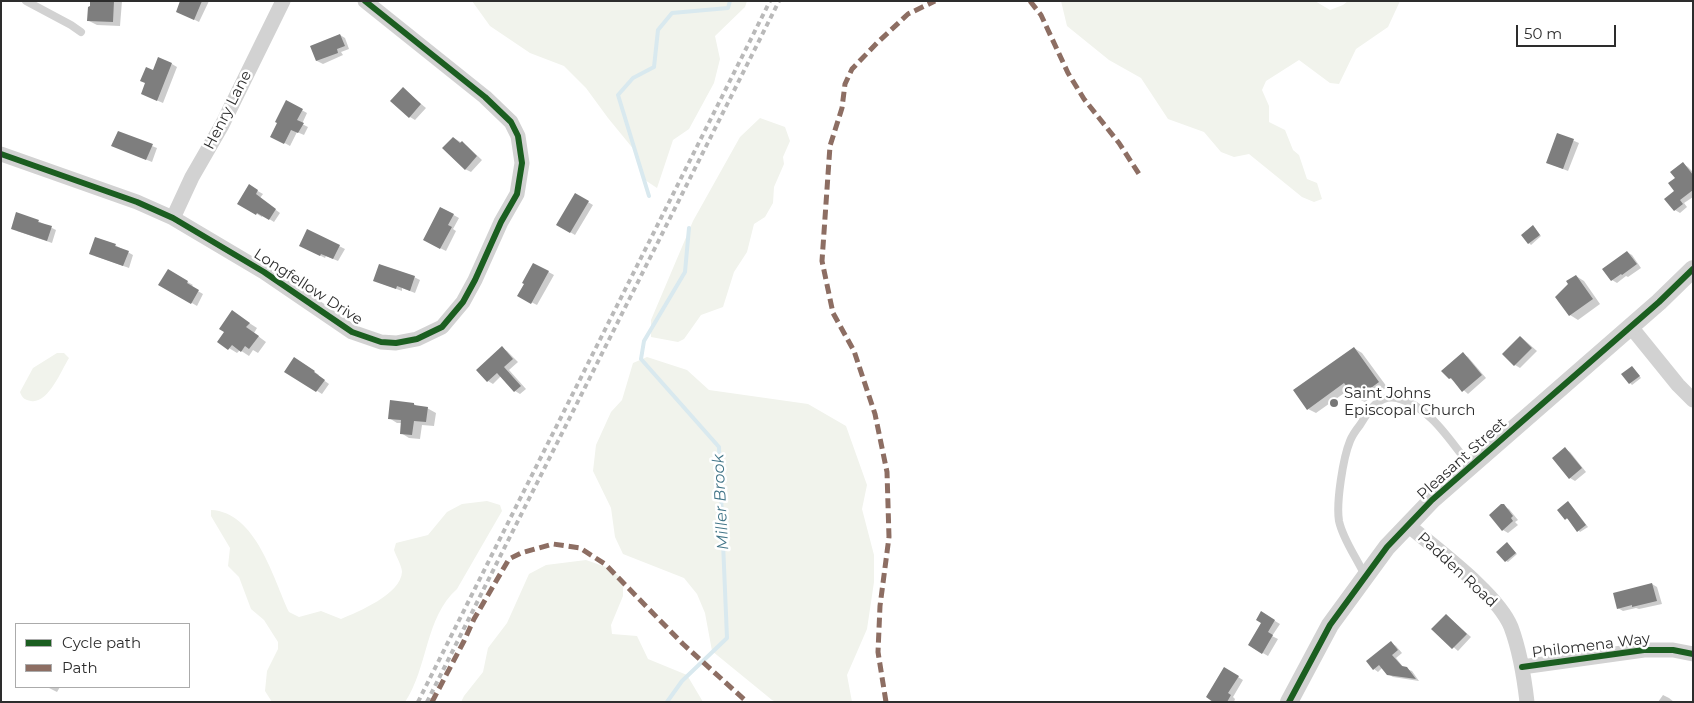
<!DOCTYPE html>
<style>
body{margin:0}
#map{position:relative;width:1694px;height:703px;overflow:hidden;background:#fff;font-family:Montserrat,sans-serif}
canvas{display:block}
.frame{position:absolute;inset:0;border:2px solid #2d2d2d;pointer-events:none}
.legend{position:absolute;left:15px;top:623px;width:175px;height:65px;box-sizing:border-box;background:#fff;border:1px solid #ababab;margin:0;padding:6px 9px;list-style:none;font-size:15px;color:#2d2d2d}
.legend li{display:flex;align-items:center;gap:10px;height:25px}
.legend b{width:25px;border:1px solid #ababab}
.scale{position:absolute;left:1516px;top:25px;width:100px;height:22px;box-sizing:border-box;border:2px solid #2d2d2d;border-top:0;padding-left:6px;font-size:15px;line-height:18px;white-space:nowrap;color:#2d2d2d;-webkit-text-stroke:4px #fff;paint-order:stroke}
</style>
<div id="map">
<canvas width="1694" height="703"></canvas>
<div class="frame"></div>
<ul class="legend">
<li><b style="height:6px;background:#1b5e20"></b>Cycle path</li>
<li><b style="height:6px;background:#8d6e63"></b>Path</li>
</ul>
<div class="scale">50 m</div>
</div>
<script>
const ctx = document.querySelector('canvas').getContext('2d');
ctx.lineJoin = 'round';
function fillPath(path, color) {
  ctx.fillStyle = color;
  ctx.fill(path, 'evenodd');
}
function strokePath(path, color, width, dash) {
  ctx.strokeStyle = color;
  ctx.lineWidth = width;
  ctx.lineCap = dash ? 'butt' : 'round';
  ctx.setLineDash(dash || []);
  ctx.stroke(path);
}
function write(font, color, halo, rows, align = 'center') {
  ctx.font = font + ' Montserrat,sans-serif';
  ctx.lineWidth = 5;
  ctx.setLineDash([]);
  ctx.textBaseline = 'middle';
  ctx.strokeStyle = halo;
  ctx.fillStyle = color;
  for (const [text, x, y, turn = 0] of rows) {
    ctx.save();
    ctx.translate(x, y);
    ctx.rotate((+turn || 0) * Math.PI / 180);
    ctx.textAlign = isNaN(turn) ? turn : align;
    if (halo) ctx.strokeText(text, 0, 0);
    ctx.fillText(text, 0, 0);
    ctx.restore();
  }
}
const green = new Path2D(`
 M472,1H747L745,7L715,36L720,59L714,83L689,129L673,140L657,188L642,178L635,151L608,118L586,88L564,66L530,53L490,26Z
 M1061,1H1315L1330,10L1343,5L1348,1H1400L1388,27L1356,49L1339,84L1330,83L1299,60L1266,81L1262,90L1269,106V122L1285,130L1293,150L1299,155L1307,179L1317,183L1322,199L1314,202L1302,197L1249,154L1234,157L1221,152L1204,132L1168,119L1141,78L1109,60L1067,26Z
 M760,118L785,127L790,141L783,157L784,164L774,187L773,203L765,217L754,224L747,252L734,272L723,307L701,315L684,339L678,342L651,337V320L693,221L740,137Z
 M57,353H64L69,358C61,371 48,404 31,401C25,400 22,398 20,392L33,368Z
 M647,357L687,370L709,390L808,404L846,426L867,485L862,509L874,555V582L867,629L847,675L852,702H776L772,700L712,651L705,613L697,594L684,578L623,554L615,537L611,508L593,471L596,445L611,412L622,400L633,363Z
 M487,501L500,505L502,511L457,589C425,617 428,668 405,702H272L265,691L267,671L278,649V642L264,620L251,609L239,577L228,566L230,548L211,516V510C256,512 273,578 289,612L299,617L321,611L341,619C358,612 401,594 402,572C402,566 396,556 394,550L396,543L428,535L447,512L462,504Z
 M586,560L606,567L623,579V596L611,625L612,634L637,636L648,659L687,675L703,702H461L464,696L483,672L488,648L507,623L529,574L546,565Z`);
const shadow = new Path2D(`
 M91,1H122L120,26L97,25L89,21Z
 M182,1H209L199,22L183,14Z
 M340,35L345,38L349,49L341,52L343,55L323,64L317,61L312,47Z
 M172,64L177,67L163,103L147,96L153,72Z
 M403,89L426,108L415,120L410,117Z
 M287,102L307,113L302,124L308,127L304,135L297,132L290,146L272,136Z
 M1558,134L1579,143L1568,171L1553,165Z
 M454,138L467,146L482,160L471,172L465,169Z
 M113,146H152L157,148L152,162Z
 M1683,164L1688,167L1693,172V197L1684,203L1687,207L1680,213L1675,210L1676,192Z
 M249,186L263,194L260,198L280,213L274,222L263,215L262,217L239,203Z
 M576,195L593,205L575,235L558,225Z
 M441,208L459,218L453,229L456,231L446,251L424,240Z
 M38,221L56,230L52,243L17,231Z
 M1535,228L1541,236L1531,245L1529,243Z
 M115,245L133,255L129,268L95,256Z
 M339,246L345,249L338,261L326,256L325,258L305,248Z
 M1627,252L1632,255L1641,268L1628,277L1626,276L1617,283L1612,280Z
 M534,264L554,275L537,305L519,296Z
 M168,271L193,285L191,287L203,294L197,306L160,284Z
 M1576,276L1584,281L1600,304L1578,320L1570,315Z
 M414,277L420,280L415,293L402,288V291L380,283Z
 M240,317L257,328L254,333L266,342L258,353L253,350L249,356L240,350L237,353L219,342Z
 M1521,337L1537,351L1520,368L1515,365Z
 M502,348L507,351L518,362L509,370L526,389L520,394L515,391L501,376L493,384L488,381Z
 M1354,348L1362,353L1387,387L1365,402L1356,398L1350,389L1316,413L1308,409Z
 M1463,354L1468,357L1486,378L1468,394L1450,378Z
 M299,361L319,375L318,376L329,384L322,394L286,371Z
 M1634,369L1641,378L1632,385L1630,383Z
 M414,404L418,407L427,408L436,413L434,426L422,425L420,439L409,438L401,433L402,423H397L389,418Z
 M1565,449L1570,452L1586,472L1575,481L1570,478Z
 M1570,504L1588,527L1580,532L1569,519H1566Z
 M1503,506L1509,509L1518,520L1515,522L1518,525L1508,533L1503,530Z
 M1509,545L1517,554L1508,562L1506,561Z
 M1652,584L1657,587L1662,604L1639,609L1636,608L1623,611L1618,608Z
 M1262,613L1280,624L1272,636L1278,639L1268,656L1249,645L1262,622Z
 M1446,615L1471,637L1458,651L1433,629Z
 M1391,643L1396,646L1402,653L1396,658L1404,668L1412,671L1419,681L1393,677L1388,674L1383,667L1378,672L1374,669Z
 M1225,669L1243,680L1233,697L1235,699L1234,702H1215Z
 M47,687H60L57,692Z
 M1663,695L1669,698L1674,702H1658Z`);
const stream = new Path2D(`
 M649,196L618,95L633,78L654,67L658,30L672,13L728,8L730,1
 M667,702L682,681L727,638L719,447L641,359L644,341L685,272L689,228`);
const building = new Path2D(`
 M90,1H114L113,22L87,21L88,7L90,6Z
 M180,1H202L194,20L176,12Z
 M340,34L345,46L337,49L338,53L316,61L310,46Z
 M158,57L172,63L157,101L141,94L145,83L140,81L146,67L153,70Z
 M403,87L421,104L409,118L390,101Z
 M286,100L303,109L297,120L304,123L298,133L291,130L284,144L270,137L277,123L275,122Z
 M118,131L153,144L146,160L111,146Z
 M1557,133L1574,139L1563,169L1546,163Z
 M453,137L460,143L462,141L477,156L465,170L442,148Z
 M1683,162L1693,175V190L1680,200L1683,204L1674,211L1664,199L1674,191L1668,183L1675,178L1670,172Z
 M249,184L258,190L256,194L276,209L269,220L257,213L256,215L237,204Z
 M575,193L589,201L570,233L556,225Z
 M440,207L454,214L448,225L452,227L440,249L423,240Z
 M16,212L39,220L38,222L52,226L47,241L11,229Z
 M1533,225L1540,235L1528,244L1521,235Z
 M307,229L340,245L333,259L321,254L320,256L299,246Z
 M95,237L116,244L115,246L129,251L123,266L89,254Z
 M1627,251L1637,264L1622,275L1621,274L1611,281L1602,269Z
 M533,263L549,271L531,304L517,296L524,284L522,283Z
 M379,264L415,276L410,291L397,286L396,289L373,281Z
 M168,269L188,281L187,283L199,290L191,304L158,285Z
 M1576,275L1593,299L1569,316L1555,297L1568,284L1566,281Z
 M232,310L250,323L246,327L259,336L249,349L245,346L241,352L232,345L228,350L217,342L224,332L219,329Z
 M1520,336L1532,348L1514,366L1502,354Z
 M502,346L513,359L504,367L521,386L514,392L497,373L487,382L476,370Z
 M1354,347L1379,382L1356,399L1344,383L1307,410L1293,390Z
 M1463,352L1482,375L1462,392L1451,378L1449,379L1441,371Z
 M294,357L315,371L314,372L325,380L316,392L284,372Z
 M1632,366L1640,376L1629,384L1621,374Z
 M390,400L414,403V405L428,407L426,422L414,421L412,435L400,434L401,420L388,419Z
 M1565,447L1582,468L1569,479L1552,458Z
 M1568,501L1586,525L1577,532L1567,518L1565,520L1557,510Z
 M1501,504H1504L1513,516L1511,518L1513,521L1502,531L1489,515Z
 M1507,542L1516,553L1505,562L1496,552Z
 M1652,583L1657,601L1632,607V605L1617,609L1613,593Z
 M1261,611L1275,620L1268,632L1273,635L1262,654L1248,645L1261,623L1256,620Z
 M1446,614L1467,634L1452,649L1431,629Z
 M1391,641L1398,650L1392,655L1402,666L1407,667L1416,679L1387,675L1379,665L1373,670L1366,661Z
 M1224,667L1239,676L1228,693L1231,695L1227,702H1213L1206,697Z`);
const service = new Path2D(`
 M26,1L71,25L81,32
 M1365,576C1357,558 1343,540 1339,521C1336,503 1343,458 1350,441C1352,436 1356,430 1360,425C1368,412 1378,394 1397,398C1430,406 1451,442 1471,467`);
const minor = new Path2D(`
 M1,154L137,202L173,218L264,272L352,332L381,342L396,343L417,339L442,327L463,302L475,280L501,222L517,194L522,163L518,136L511,122L485,97L365,1
 M173,218L192,177L222,125L283,1
 M1631,327L1678,385L1693,400
 M1408,525C1436,549 1498,594 1511,627C1520,651 1524,676 1527,702
 M1522,667L1644,650H1673L1693,654`);
const tertiary = new Path2D(`
 M1289,702L1330,625L1387,547L1432,500L1659,302L1693,269`);
const rail = new Path2D(`
 M418,702L770,1
 M427,702L779,1`);
const quiet = new Path2D(`
 M1030,1L1041,15L1068,73L1084,99L1119,143L1139,174
 M432,702L464,641L474,619L509,559L521,553L553,544L580,548L605,564L683,644L747,702
 M886,702L878,652L880,606L889,537L887,472L875,414L854,351L833,313L822,261L830,146L842,108L845,84L852,69L877,43L908,14L935,1`);
const cycleway = new Path2D(`
 M1,154L137,202L173,218L264,272L352,332L381,342L396,343L417,339L442,327L463,302L475,280L501,222L517,194L522,163L518,136L511,122L485,97L365,1
 M1522,667L1644,650H1673L1693,654
 M1289,702L1330,625L1387,547L1432,500L1659,302L1693,269`);
const markers = [
 [1334,403,5,"#767676"]
];
const streetNames = [
 ["Henry Lane",228,110,-63],
 ["Longfellow Drive",308,287,33],
 ["Pleasant Street",1462,459,-42],
 ["Padden Road",1457,570,43],
 ["Philomena Way",1591,646,-7]
];
const poiNames = [
 ["Saint Johns",1344,394],
 ["Episcopal Church",1344,411]
];
const waterNames = [
 ["Miller Brook",721,502,-93]
];
fillPath(green, '#f1f3ec');
fillPath(shadow, '#0003');
strokePath(stream, '#d9e9ef', 4);
fillPath(building, '#7e7e7e');
strokePath(service, '#d2d2d2', 8);
strokePath(minor, '#d2d2d2', 15);
strokePath(tertiary, '#d2d2d2', 18);
strokePath(rail, '#b9b9b9', 4, [5, 4]);
strokePath(quiet, '#8d6e63', 5, [10, 5]);
strokePath(cycleway, '#1b5e20', 6);
for (const [x, y, r, color] of markers) {
  const dot = new Path2D();
  dot.arc(x, y, r, 0, 2 * Math.PI);
  ctx.fillStyle = color;
  ctx.fill(dot);
  strokePath(dot, '#fff', 2);
}
write('15px', '#2d2d2d', '#fff', streetNames);
write('15px', '#2d2d2d', '#fff', poiNames, 'left');
write('italic 16px', '#427588', '#fff', waterNames);
</script>
